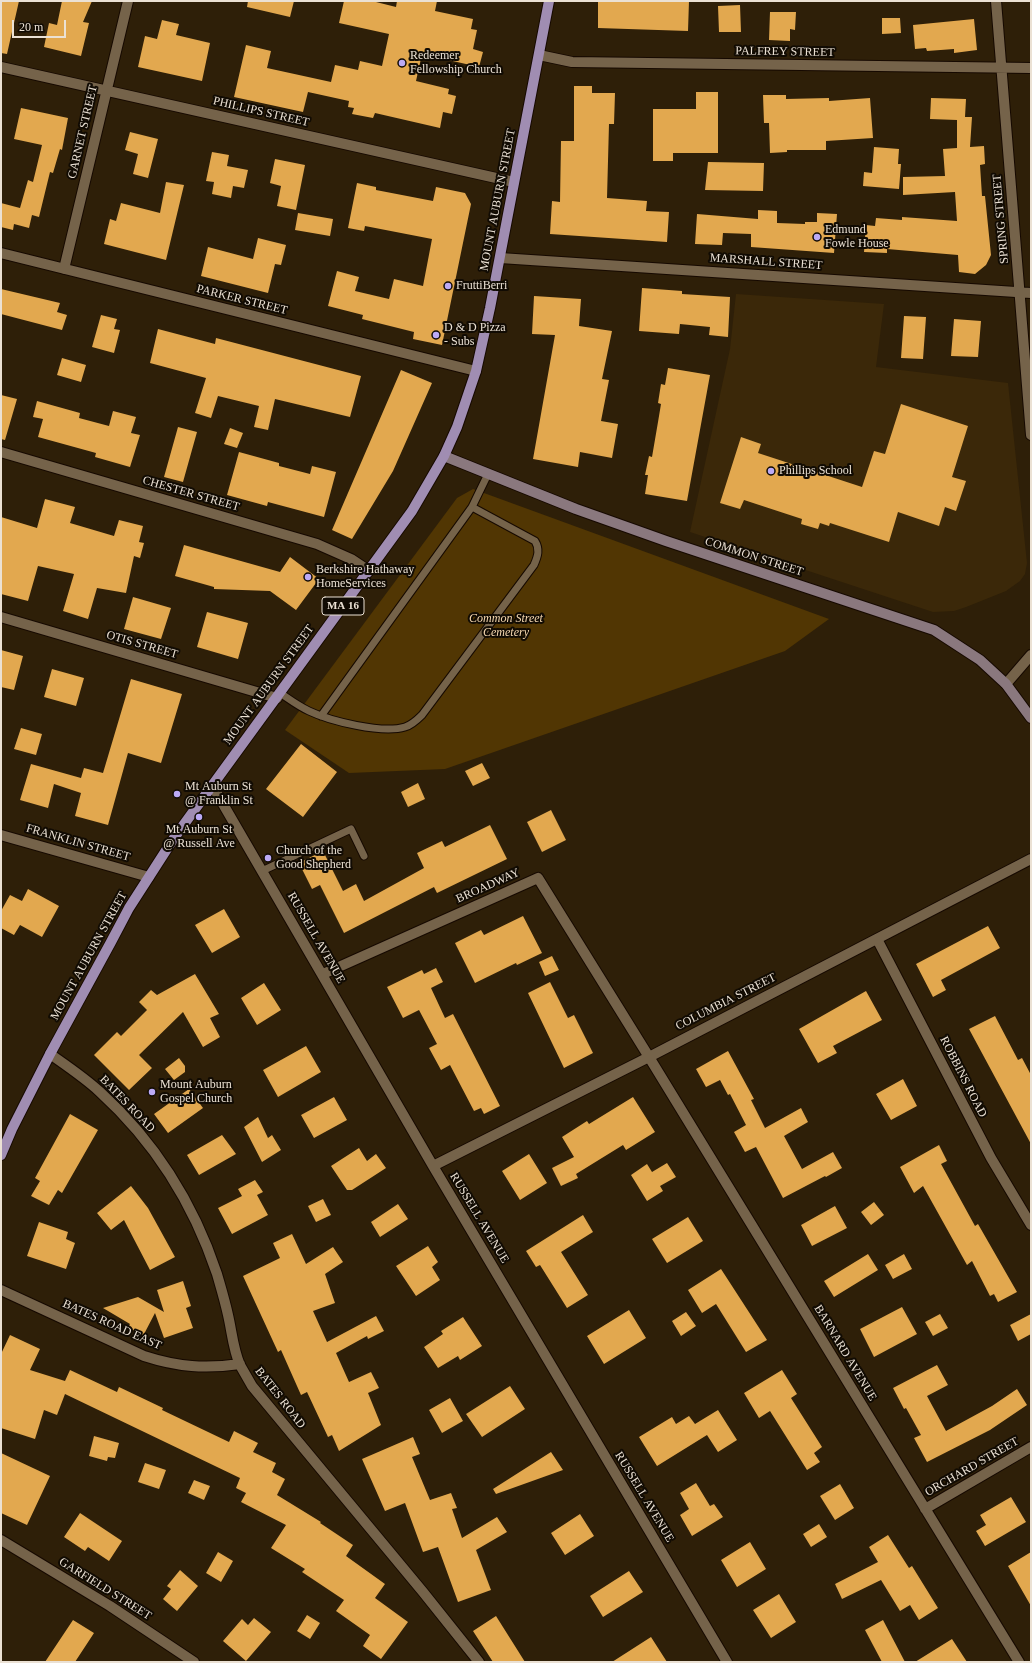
<!DOCTYPE html>
<style>
body{margin:0}
#map{position:relative;width:1032px;height:1663px;overflow:hidden;background:#2e1f08;font-family:Georgia,serif}
canvas{display:block}
.frame{position:absolute;inset:0;border:2px solid #ebe1d4;pointer-events:none}
.scale{position:absolute;left:12px;top:20px;width:54px;height:18px;box-sizing:border-box;border:2px solid #ebe1d4;border-top:0;padding-left:5px;font-size:12px;line-height:14px;white-space:nowrap;color:#ebe1d4;-webkit-text-stroke:3px #110b03;paint-order:stroke}
</style>
<div id="map">
<canvas width="1032" height="1663"></canvas>
<div class="frame"></div>
<div class="scale">20 m</div>
</div>
<script>
const ctx = document.querySelector('canvas').getContext('2d');
ctx.lineJoin = 'round';
function fillPath(path, color) {
  ctx.fillStyle = color;
  ctx.fill(path, 'evenodd');
}
function strokePath(path, color, width, dash) {
  ctx.strokeStyle = color;
  ctx.lineWidth = width;
  ctx.lineCap = dash ? 'butt' : 'round';
  ctx.setLineDash(dash || []);
  ctx.stroke(path);
}
function write(font, color, halo, rows, align = 'center') {
  ctx.font = font + ' Georgia,serif';
  ctx.lineWidth = 4;
  ctx.setLineDash([]);
  ctx.textBaseline = 'middle';
  ctx.strokeStyle = halo;
  ctx.fillStyle = color;
  for (const [text, x, y, turn = 0] of rows) {
    ctx.save();
    ctx.translate(x, y);
    ctx.rotate((+turn || 0) * Math.PI / 180);
    ctx.textAlign = isNaN(turn) ? turn : align;
    if (halo) ctx.strokeText(text, 0, 0);
    ctx.fillText(text, 0, 0);
    ctx.restore();
  }
}
const built = new Path2D(`
 M736,294L884,304L876,367L1008,383L1027,563L1025,574L1020,581L1006,591L966,607L954,611L933,612L690,532L730,349Z`);
const green = new Path2D(`
 M473,489L829,619L785,651L445,769L349,773L285,730L457,498Z`);
const building = new Path2D(`
 M1,1H19L7,54L1,53Z
 M62,1H92L83,22L89,23L81,56L44,47L49,23L57,25Z
 M248,1H294L290,17L247,7Z
 M344,1H372L396,7L397,1H437L435,11L473,19L471,29L477,30L473,49L483,52L479,67L422,54L416,81L449,89L448,94L456,96L452,114L443,112L440,128L375,113L373,118L352,114L354,108L348,107L349,101L308,92L303,112L234,97L246,45L271,51L267,68L331,82L335,65L358,70L360,61L382,66L389,34L339,23Z
 M598,1H689L688,31L598,28Z
 M740,5L741,32H719L718,6Z
 M770,12H796L795,30L790,29V41L769,40Z
 M882,18H900L901,33L882,34Z
 M974,19L977,50L954,53V49L927,51L926,48L915,49L913,25Z
 M162,20L179,24L176,35L210,43L202,81L138,67L145,36L157,39Z
 M574,86H592V93H615L614,124H609L607,198L647,201L646,211L669,212L667,242L550,234L552,201L560,202L561,141H574Z
 M696,92H718V153H673V161H653V109H696Z
 M763,95H786V99L829,98V101L870,98L873,138L826,141V150H787V152L770,153L769,123H764Z
 M931,98L966,99L965,117H972L970,147L984,146L985,164L980,165L982,196H985L991,255L986,265L975,274L959,272L958,255L887,249V253L864,252L866,225L875,226L876,218L902,220V217L957,221L955,192L903,195V177L945,176L943,149L957,148V120L930,119Z
 M21,108L68,118L62,150L60,149L53,173L50,172L39,217L32,215L29,228L14,224L13,230L1,227V203L20,208L28,180L33,182L42,145L14,139Z
 M130,132L158,139L148,178L133,174L138,154L125,150Z
 M874,147L899,149L898,164H901L899,189L863,186L864,172L872,173Z
 M212,152L229,155L227,166L248,170L244,188L233,186L231,198L212,194L214,182L206,181Z
 M275,159L305,165L296,210L277,206L281,186L270,183Z
 M708,162L764,163L763,191L705,190Z
 M166,182L184,185L166,260L104,244L110,219L116,221L121,203L160,213Z
 M357,183L376,187V190L433,201L436,187L465,193L471,204L442,345L413,339L414,332L362,319L363,315L328,306L337,271L359,277L355,291L389,299L394,279L423,286L432,239L365,226L364,231L348,228Z
 M758,210L777,211V223L805,224V222H817V213L837,214L834,253L751,247V234L723,233L722,245L695,244L697,214L758,219Z
 M298,213L333,219L330,236L295,230Z
 M258,238L286,245L281,265L275,264L268,293L201,276L208,247L253,259Z
 M642,288L682,291V294L730,297L728,337L709,335L710,327L680,324L679,334L639,331Z
 M1,289L60,303L57,312L67,315L62,330L1,314Z
 M534,296L581,299L579,326L612,331L602,379L609,380L601,421L618,424L612,458L580,452L578,467L533,459L555,335L532,334Z
 M101,315L117,319L114,329L120,330L114,353L92,347Z
 M904,316L926,317L923,359L901,358Z
 M954,319L981,321L978,357L951,356Z
 M158,329L215,344L216,338L361,376L350,417L275,399L268,430L254,427L259,406L218,396L211,418L195,413L206,378L150,363Z
 M62,358L86,365L81,382L57,375Z
 M668,368L710,375L687,501L645,494L648,475H645L649,456L652,457L658,422L661,404L658,403L661,384L665,385Z
 M401,370L432,383L393,471L352,539L332,530Z
 M1,395L17,399L5,440L1,439Z
 M37,401L80,413L79,418L109,426L113,411L136,417L131,433L140,435L130,467L95,457L96,453L38,437L43,419L33,417Z
 M901,404L968,426L952,477L966,481L956,511L945,507L939,526L898,512L889,542L830,523L829,526L820,523L818,529L801,524L802,519L744,500L740,509L720,503L741,437L761,444L758,453L862,487L874,451L885,454Z
 M178,427L197,432L183,482L164,477Z
 M230,428L243,433L237,448L224,444Z
 M239,452L279,463V466L310,474L312,466L336,472L324,517L268,502L267,506L227,495Z
 M45,499L75,507L70,523L114,536L119,520L143,526L139,542L144,543L140,558L134,556L126,593L97,588L88,619L63,611L74,574L38,566L28,601L1,594V517L37,528Z
 M184,545L280,572L290,557L319,579L296,610L270,591L214,589V587L175,576Z
 M133,597L171,608L161,639L124,629Z
 M207,612L248,623L238,659L197,647Z
 M1,650L23,656L14,690L1,687Z
 M52,669L84,678L76,706L44,697Z
 M131,679L182,694L161,763L128,753L108,825L75,816L81,793L54,784L48,808L20,800L31,764L81,778L84,768L103,773Z
 M21,728L42,734L36,755L14,749Z
 M301,744L337,772L303,817L266,789Z
 M482,763L490,778L473,786L465,771Z
 M418,783L425,799L408,807L401,792Z
 M551,810L566,840L542,852L527,822Z
 M490,825L507,859L437,893L434,887L344,933L320,885L312,889L299,863L323,851L343,891L356,884L364,901L424,868L417,853L442,841L445,847Z
 M28,889L59,906L42,937L20,925L14,935L1,928V911L10,895L22,901Z
 M224,909L240,937L212,953L195,925Z
 M523,916L542,953L517,965L516,963L475,983L455,943L481,930L484,935Z
 M988,926L1000,948L941,980L946,990L933,997L916,964Z
 M552,956L559,970L545,976L539,962Z
 M436,968L443,982L431,988L445,1018L453,1014L500,1106L484,1114L481,1108L474,1111L450,1065L441,1070L429,1048L437,1044L419,1010L403,1018L387,987L422,970L424,974Z
 M195,974L219,1014L210,1018L220,1037L203,1047L183,1012L139,1055L152,1068L129,1090L94,1055L117,1032L121,1036L147,1010L139,1002L151,990L157,995Z
 M550,982L568,1018L574,1015L593,1053L564,1068L528,993Z
 M264,983L281,1010L257,1025L241,998Z
 M866,991L882,1020L833,1046L837,1053L818,1063L799,1029Z
 M995,1016L1018,1060L1022,1058L1031,1075V1144L969,1029Z
 M306,1046L321,1072L278,1097L263,1070Z
 M728,1051L754,1099L751,1100L765,1128L801,1108L808,1122L784,1136L802,1169L833,1152L842,1168L826,1177L825,1176L783,1198L756,1147L745,1152L734,1132L746,1125L730,1094L728,1095L720,1080L706,1087L696,1069Z
 M179,1058L185,1066V1072L174,1080L165,1069Z
 M903,1079L917,1106L891,1120L876,1094Z
 M189,1089L203,1108L168,1133L154,1114Z
 M334,1097L347,1120L314,1138L301,1115Z
 M633,1097L655,1132L626,1150L623,1145L576,1174L578,1178L561,1186L552,1168L574,1157L562,1137L587,1121L589,1124Z
 M70,1114L98,1130L62,1193L58,1190L49,1205L31,1196L40,1181L35,1178Z
 M258,1117L268,1138L272,1135L281,1150L262,1162L244,1127Z
 M222,1135L236,1154L199,1175L187,1155Z
 M939,1145L947,1161L941,1164L975,1226L978,1224L1017,1292L998,1302L994,1294L990,1296L972,1261L967,1265L923,1186L914,1193L900,1167Z
 M359,1148L367,1161L376,1154L386,1168L352,1190H347L331,1166Z
 M529,1154L547,1183L520,1200L502,1171Z
 M667,1163L676,1177L660,1186L663,1191L647,1201L631,1175L647,1164L652,1172Z
 M255,1180L263,1192L257,1195L268,1215L232,1234L218,1208L242,1196L238,1189Z
 M131,1186L148,1208L175,1257L150,1270L124,1220L111,1230L97,1213Z
 M323,1199L331,1215L316,1222L308,1206Z
 M874,1202L884,1215L871,1225L861,1212Z
 M398,1204L408,1219L380,1237L371,1222Z
 M835,1206L847,1228L812,1246L801,1225Z
 M583,1215L593,1232L561,1252L588,1295L567,1308L540,1265L536,1267L526,1251Z
 M688,1217L703,1241L667,1263L652,1239Z
 M39,1222L68,1232L66,1239L75,1243L66,1269L27,1256Z
 M292,1234L306,1264L333,1247L343,1262L325,1274L335,1303L313,1311L327,1342L376,1316L384,1331L368,1339L367,1336L336,1353L349,1382L371,1372L379,1388L368,1393L381,1425L339,1451L332,1435L328,1437L307,1392L301,1395L281,1350L278,1352L243,1276L280,1258L273,1243Z
 M428,1246L438,1262L432,1267L440,1280L416,1296L396,1266Z
 M868,1254L878,1270L834,1297L824,1281Z
 M904,1254L912,1269L893,1279L885,1265Z
 M721,1269L767,1340L746,1352L716,1304L702,1313L688,1290Z
 M183,1281L191,1306L186,1308L193,1328L164,1338L155,1313L143,1336L128,1327L130,1324L103,1308L138,1297L164,1312L157,1290Z
 M902,1307L917,1334L874,1357L860,1329Z
 M629,1310L646,1338L604,1364L587,1336Z
 M686,1312L696,1326L681,1336L672,1321Z
 M940,1314L948,1328L933,1336L925,1322Z
 M1031,1314V1334L1018,1341L1010,1325Z
 M463,1317L482,1346L460,1360L458,1356L438,1368L424,1347L443,1334L441,1331Z
 M10,1335L40,1349L30,1370L65,1381L70,1370L117,1392L119,1387L163,1408L162,1410L229,1442L234,1431L258,1443L253,1452L276,1463L272,1472L285,1479L277,1495L321,1522L320,1523L353,1545L346,1556L385,1584L375,1598L408,1622L381,1659L363,1646L370,1635L336,1611L344,1600L302,1572L305,1569L271,1548L286,1525L241,1502L246,1493L236,1488L240,1478L65,1394L57,1415L44,1410L35,1439L1,1428V1354Z
 M937,1365L948,1385L927,1396L946,1431L992,1406L1017,1389L1027,1405L990,1430L927,1462L914,1438L921,1435L906,1408L904,1409L893,1388Z
 M782,1370L797,1394L791,1398L822,1447L814,1453L820,1462L807,1470L770,1411L759,1418L744,1393Z
 M510,1386L525,1409L482,1437L466,1414Z
 M450,1398L463,1421L442,1433L429,1410Z
 M718,1410L737,1440L718,1452L707,1435L657,1466L639,1437L672,1417L676,1424L689,1416L695,1424Z
 M94,1436L119,1443L115,1458L108,1457L107,1461L89,1456Z
 M413,1437L420,1454L412,1457L430,1500L451,1493L457,1508L452,1509L462,1538L497,1517L507,1532L476,1550L491,1590L458,1602L438,1547L423,1552L405,1503L385,1511L362,1459Z
 M551,1452L563,1470L496,1494L493,1489Z
 M1,1453L50,1476L27,1525L1,1513Z
 M145,1463L166,1470L159,1489L138,1482Z
 M194,1480L210,1486L204,1500L188,1493Z
 M696,1483L710,1506L714,1504L723,1517L692,1536L680,1515L689,1509L680,1493Z
 M840,1484L854,1508L835,1520L820,1496Z
 M1011,1497L1026,1522L985,1546L976,1531L986,1525L980,1515Z
 M80,1513L122,1541L109,1561L88,1547L85,1551L64,1537Z
 M580,1514L594,1536L565,1555L551,1533Z
 M819,1524L827,1537L811,1547L803,1534Z
 M888,1535L909,1568L912,1566L938,1608L919,1620L910,1605L900,1611L881,1580L842,1599L835,1584L878,1562L869,1547Z
 M750,1542L766,1569L737,1587L721,1560Z
 M218,1552L233,1561L221,1582L206,1573Z
 M1031,1552V1606L1008,1566Z
 M180,1570L198,1586L177,1611L163,1599L171,1589L167,1586Z
 M629,1571L643,1592L603,1617L590,1596Z
 M779,1594L796,1622L771,1638L753,1610Z
 M307,1615L320,1623L310,1639L297,1631Z
 M496,1616L525,1662H493L473,1631Z
 M254,1618L271,1632L246,1661L223,1641L242,1619L248,1625Z
 M73,1620L94,1633L75,1662H45Z
 M883,1620L905,1662H882L865,1630Z
 M651,1637L667,1662H612Z
 M952,1639L967,1662H915Z`);
const service = new Path2D(`
 M280,693C289,699 298,706 309,711C330,721 382,734 405,727C412,725 417,720 422,715L534,565C538,556 540,549 535,541L472,507
 M321,716L472,507L488,474
 M262,871L351,829L364,856`);
const minor = new Path2D(`
 M996,1L1031,435
 M539,55L572,62L1031,68
 M1,67L514,182
 M1,253L476,371
 M500,258L1031,293
 M64,269L128,1
 M1,452L317,544L351,559L369,571
 M1,617L277,698
 M1006,684L1031,655
 M212,785L433,1166L727,1662
 M1,835L149,877
 M877,939L991,1158L1031,1225
 M323,974L538,878L649,1057L1019,1662
 M50,1054C67,1066 85,1078 100,1092C155,1142 194,1205 217,1274C221,1288 225,1301 228,1315C232,1332 233,1349 240,1365C244,1372 248,1379 252,1386L423,1592L479,1662
 M433,1166L649,1057L1031,859
 M1,1290L144,1356C178,1367 205,1369 240,1364
 M925,1509L1031,1447
 M1,1540L110,1606L194,1662`);
const secondary = new Path2D(`
 M444,456L576,509L666,541L934,630L980,660L1006,684L1031,718`);
const primary = new Path2D(`
 M1,1155L12,1129L50,1054L111,942L129,908L174,838L412,511L444,456L457,427L476,371L490,308L549,1`);
const markers = [
 [402,63,4,"#bcaaf6"],
 [817,237,4,"#bcaaf6"],
 [448,286,4,"#bcaaf6"],
 [436,335,4,"#bcaaf6"],
 [771,471,4,"#bcaaf6"],
 [308,577,4,"#bcaaf6"],
 [177,794,4,"#bcaaf6"],
 [199,817,4,"#bcaaf6"],
 [268,858,4,"#bcaaf6"],
 [152,1092,4,"#bcaaf6"]
];
const shields = [
 [343,606,42]
];
const shieldNames = [
 ["MA 16",343,606]
];
const streetNames = [
 ["PALFREY STREET",785,52,1],
 ["PHILLIPS STREET",261,112,13],
 ["GARNET STREET",83,132,-77],
 ["MOUNT AUBURN STREET",498,200,-79],
 ["SPRING STREET",1001,219,-95],
 ["MARSHALL STREET",766,262,4],
 ["PARKER STREET",242,300,14],
 ["CHESTER STREET",191,494,16],
 ["COMMON STREET",754,557,18],
 ["OTIS STREET",142,645,16],
 ["MOUNT AUBURN STREET",269,685,-54],
 ["FRANKLIN STREET",78,843,16],
 ["BROADWAY",488,886,-24],
 ["RUSSELL AVENUE",316,938,60],
 ["MOUNT AUBURN STREET",89,956,-61],
 ["COLUMBIA STREET",726,1002,-27],
 ["ROBBINS ROAD",963,1077,63],
 ["BATES ROAD",127,1104,46],
 ["RUSSELL AVENUE",479,1218,59],
 ["BATES ROAD EAST",112,1325,24],
 ["BARNARD AVENUE",845,1353,59],
 ["BATES ROAD",280,1398,52],
 ["ORCHARD STREET",972,1467,-30],
 ["RUSSELL AVENUE",644,1497,59],
 ["GARFIELD STREET",105,1589,32]
];
const poiNames = [
 ["Redeemer",410,56],
 ["Fellowship Church",410,70],
 ["Edmund",825,230],
 ["Fowle House",825,244],
 ["FruttiBerri",456,286],
 ["D & D Pizza",444,328],
 ["- Subs",444,342],
 ["Phillips School",779,471],
 ["Berkshire Hathaway",316,570],
 ["HomeServices",316,584],
 ["Mt Auburn St",185,787],
 ["@ Franklin St",185,801],
 ["Mt Auburn St",199,830,"center"],
 ["@ Russell Ave",199,844,"center"],
 ["Church of the",276,851],
 ["Good Shepherd",276,865],
 ["Mount Auburn",160,1085],
 ["Gospel Church",160,1099]
];
const parkNames = [
 ["Common Street",506,619],
 ["Cemetery",506,633]
];
fillPath(built, '#3b2809');
fillPath(green, '#513603');
fillPath(building, '#e2a84f');
strokePath(service, '#160900', 9);
strokePath(minor, '#160900', 12);
strokePath(secondary, '#160900', 12);
strokePath(primary, '#160900', 12);
strokePath(service, '#75634a', 7);
strokePath(minor, '#75634a', 10);
strokePath(secondary, '#8a787e', 10);
strokePath(primary, '#a08db2', 10);
for (const [x, y, r, color] of markers) {
  const dot = new Path2D();
  dot.arc(x, y, r, 0, 2 * Math.PI);
  ctx.fillStyle = color;
  ctx.fill(dot);
  strokePath(dot, '#110b03', 1.5);
}
for (const [x, y, w] of shields) {
  const box = new Path2D();
  box.roundRect(x - w / 2, y - 9, w, 18, 3);
  ctx.fillStyle = '#110b03';
  ctx.fill(box);
  strokePath(box, '#ebe1d4', 1);
}
write('bold 11px', '#ebe1d4', null, shieldNames);
write('12px', '#ebe1d4', '#110b03', streetNames);
write('12px', '#ebe1d4', '#110b03', poiNames, 'left');
write('italic 12px', '#f7d9b1', '#110b03', parkNames);
</script>
